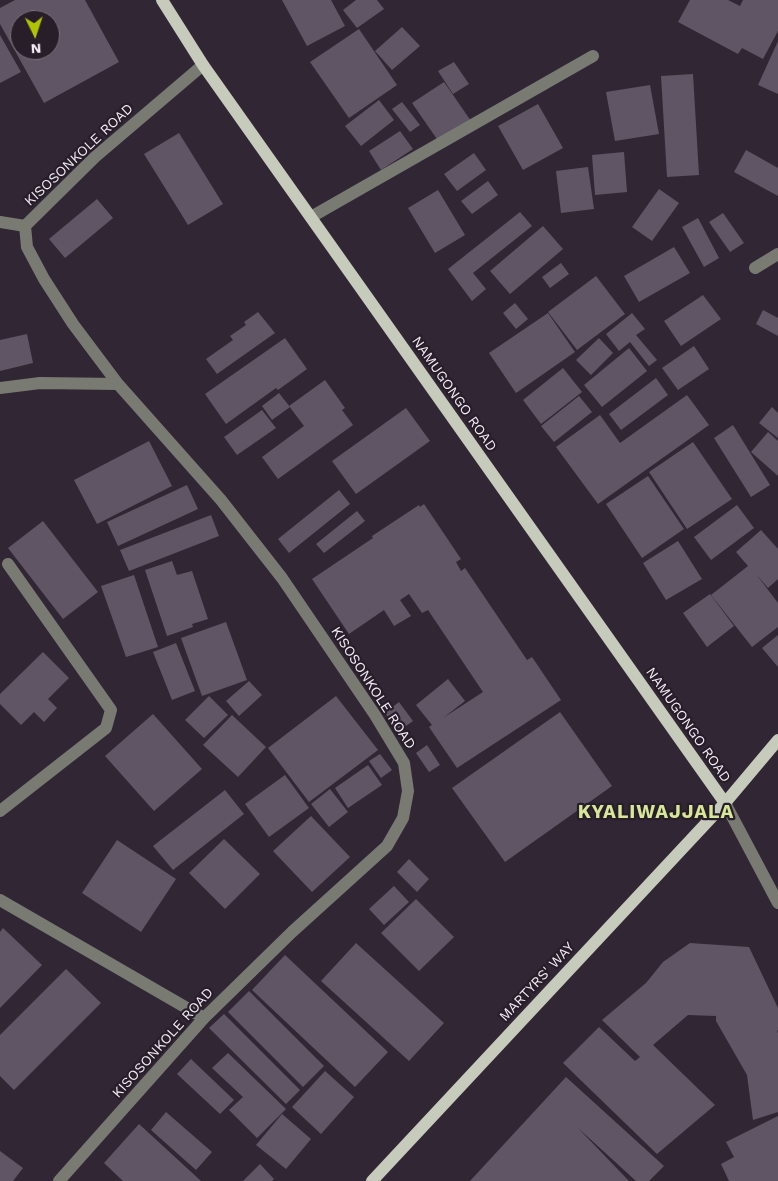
<!DOCTYPE html>
<style>
body{margin:0}
#map{position:relative;width:778px;height:1181px;overflow:hidden;background:#312734;font-family:"Work Sans",sans-serif}
canvas{display:block}
.north{position:absolute;left:10px;top:10px;width:50px;height:50px;box-sizing:border-box;background:#271e2a;border:1px solid #79707b;border-radius:50%;rotate:176deg;font-size:14px;font-weight:700;line-height:20px;text-align:center;color:#f3ecf5}
.north::after{content:'';display:block;margin:auto;width:18px;height:22px;background:#b0c502;clip-path:polygon(50% 0,100% 100%,50% 72%,0 100%)}
</style>
<div id="map">
<canvas width="778" height="1181"></canvas>
<div class="north">N</div>
</div>
<script>
const ctx = document.querySelector('canvas').getContext('2d');
ctx.lineJoin = 'round';
function fillPath(path, color) {
  ctx.fillStyle = color;
  ctx.fill(path, 'evenodd');
}
function strokePath(path, color, width, dash) {
  ctx.strokeStyle = color;
  ctx.lineWidth = width;
  ctx.lineCap = dash ? 'butt' : 'round';
  ctx.setLineDash(dash || []);
  ctx.stroke(path);
}
function write(font, color, halo, rows, align = 'center') {
  ctx.font = font + ' "Work Sans",sans-serif';
  ctx.lineWidth = 4.5;
  ctx.setLineDash([]);
  ctx.textBaseline = 'middle';
  ctx.strokeStyle = halo;
  ctx.fillStyle = color;
  for (const [text, x, y, turn = 0] of rows) {
    ctx.save();
    ctx.translate(x, y);
    ctx.rotate((+turn || 0) * Math.PI / 180);
    ctx.textAlign = isNaN(turn) ? turn : align;
    if (halo) ctx.strokeText(text, 0, 0);
    ctx.fillText(text, 0, 0);
    ctx.restore();
  }
}
const building = new Path2D(`
 M15,0H85L119,62L44,103L0,24V8ZM20,20H50V50H20Z
 M282,0H331L345,26L307,46Z
 M356,0H377L384,9L357,28L343,10Z
 M690,0H728L740,6L743,0H778V31L763,59L742,48L738,54L678,22Z
 M402,27L420,46L392,70L375,51Z
 M359,29L397,85L349,118L310,62Z
 M0,35L21,72L0,83Z
 M778,41V94L758,85Z
 M454,62L469,84L453,94L438,71Z
 M693,74L699,175L667,177L661,76Z
 M444,82L471,121L439,142L412,103Z
 M650,85L659,134L615,141L606,92Z
 M379,100L394,120L361,146L345,126Z
 M402,102L420,125L410,132L392,109Z
 M538,104L563,148L523,170L498,126Z
 M400,131L413,149L381,170L369,151Z
 M179,133L223,204L188,225L144,154Z
 M746,150L778,168V196L734,172Z
 M624,152L627,192L595,195L592,155Z
 M474,153L486,170L457,191L444,174Z
 M588,167L594,209L561,213L556,171Z
 M488,181L498,195L472,214L461,201Z
 M659,189L679,203L652,241L632,227Z
 M438,190L465,235L435,253L408,208Z
 M97,199L113,218L65,258L49,239Z
 M520,212L532,226L473,273L486,289L472,301L448,269Z
 M723,213L744,243L730,252L709,222Z
 M698,218L719,258L704,267L682,227Z
 M543,226L563,249L510,294L490,271Z
 M674,247L690,273L639,302L624,276Z
 M561,263L569,274L550,288L542,277Z
 M596,276L625,314L577,350L548,312Z
 M703,295L721,319L681,346L664,321Z
 M515,303L528,319L516,329L503,313Z
 M763,310L778,318V336L756,324Z
 M258,312L275,333L217,374L206,359L233,340L230,336L246,325L244,322Z
 M548,313L575,352L516,393L489,353Z
 M632,313L645,329L636,335L657,360L649,366L630,342L619,351L606,334Z
 M27,334L33,363L0,371V340Z
 M285,338L307,369L278,390L276,388L226,424L205,394Z
 M599,338L613,353L591,375L576,360Z
 M694,346L709,369L678,390L662,368Z
 M629,348L647,371L602,407L584,385Z
 M563,368L582,392L541,424L523,400Z
 M656,378L668,395L621,430L609,414Z
 M325,380L345,408L342,410L353,425L278,479L262,457L304,426L289,406Z
 M279,393L290,407L272,420L262,406Z
 M687,395L709,425L598,504L556,447L600,415L620,443Z
 M579,396L592,412L554,442L541,426Z
 M772,407L778,413V438L759,423Z
 M406,408L430,441L356,494L332,461Z
 M262,410L276,428L237,455L224,437Z
 M733,425L770,485L751,497L714,438Z
 M768,432L778,441V476L751,452Z
 M149,441L172,486L97,524L74,480Z
 M693,442L732,499L687,529L649,472Z
 M648,476L684,529L642,558L606,504Z
 M187,485L198,509L118,546L107,522Z
 M339,490L350,504L289,553L278,539Z
 M424,504L461,559L456,562L461,571L465,568L527,660L532,657L561,700L457,768L429,727L432,725L416,705L448,679L465,701L443,718L483,692L428,610L422,613L409,594L400,600L411,616L394,626L384,610L349,634L312,579L373,538L372,536L419,505L420,507Z
 M737,505L754,528L711,560L694,537Z
 M357,511L365,521L324,553L316,544Z
 M211,515L219,536L129,571L120,550Z
 M43,521L98,592L63,619L8,548Z
 M761,530L778,549V579L768,588L756,574L778,603V627L752,647L711,595L748,566L736,552Z
 M678,541L702,579L666,600L643,563Z
 M172,561L177,575L192,571L208,619L192,624L193,627L167,636L145,570Z
 M134,575L158,647L126,657L101,586Z
 M710,594L734,626L707,647L683,613Z
 M226,622L247,680L202,696L181,638Z
 M778,635V667L762,648Z
 M176,643L195,691L172,700L153,652Z
 M43,652L69,678L48,699L57,708L44,722L34,712L21,725L0,704V694Z
 M249,681L262,695L239,716L226,701Z
 M209,696L228,715L204,738L185,720Z
 M336,696L378,750L309,802L268,748Z
 M399,702L413,721L399,731L385,713Z
 M560,712L612,786L505,862L452,788Z
 M153,714L202,769L154,811L105,756Z
 M232,715L266,747L238,777L203,745Z
 M427,745L440,765L429,772L416,753Z
 M380,754L392,770L381,778L369,761Z
 M368,765L382,785L348,808L335,788Z
 M285,775L309,808L269,837L245,804Z
 M330,789L348,812L329,827L311,804Z
 M225,790L244,814L173,870L153,846Z
 M311,816L350,857L312,892L273,851Z
 M224,839L260,874L225,909L189,873Z
 M117,840L176,879L141,932L82,893Z
 M409,859L429,879L417,892L397,872Z
 M394,886L409,902L384,925L369,909Z
 M416,899L454,937L419,971L381,933Z
 M3,928L42,965L0,1008V932Z
 M356,943L444,1023L409,1061L321,981Z
 M690,943L749,947L778,1008V1030L777,1031L778,1033V1112L753,1120L747,1075L716,1021V1016L688,1015L653,1045L715,1105L657,1154L563,1063L599,1027L635,1061L640,1057L602,1020L646,983L663,962Z
 M285,955L388,1052L355,1087L252,990Z
 M66,969L101,1003L14,1090L0,1076V1035Z
 M249,991L324,1066L303,1087L228,1012Z
 M224,1014L300,1090L286,1104L209,1028Z
 M228,1053L286,1109L257,1138L229,1110L243,1097L212,1068Z
 M191,1059L234,1100L220,1114L177,1074Z
 M325,1071L354,1097L321,1134L292,1107Z
 M566,1077L664,1166L649,1181H636L578,1128L629,1181H470Z
 M166,1112L212,1152L196,1170L151,1130Z
 M282,1114L311,1139L286,1169L256,1145Z
 M778,1116V1181H729L721,1164L734,1157L726,1142Z
 M139,1124L201,1181H123L104,1163Z
 M0,1151L23,1168L13,1181H0Z
 M260,1164L274,1179L272,1181H243Z`);
const minor = new Path2D(`
 M311,217L593,56
 M0,222L25,226
 M755,268L778,254
 M118,384L73,324L44,279L27,247L25,226L95,157L203,65
 M0,388L40,383L118,384L221,500L282,578L375,715L404,763L408,791L403,818L387,846L292,932L204,1018L59,1181
 M725,803L778,903
 M0,811L106,728L111,710L8,564
 M0,900L204,1018`);
const major = new Path2D(`
 M162,0L203,65L725,803
 M372,1181L725,803L778,740`);
const streetNames = [
 ["KISOSONKOLE ROAD",79,155,-43],
 ["NAMUGONGO ROAD",454,394,55],
 ["KISOSONKOLE ROAD",373,688,57],
 ["NAMUGONGO ROAD",688,725,55],
 ["MARTYRS' WAY",537,982,-47],
 ["KISOSONKOLE ROAD",163,1043,-48]
];
const districtNames = [
 ["KYALIWAJJALA",656,812]
];
fillPath(building, '#605564');
strokePath(minor, '#797b73', 12);
strokePath(major, '#c7cbbb', 12);
write('14px', '#f3ecf5', '#271e2a', streetNames);
ctx.letterSpacing = '1px';
write('bold 19px', '#d8e699', '#271e2a', districtNames);
ctx.letterSpacing = '0px';
</script>
